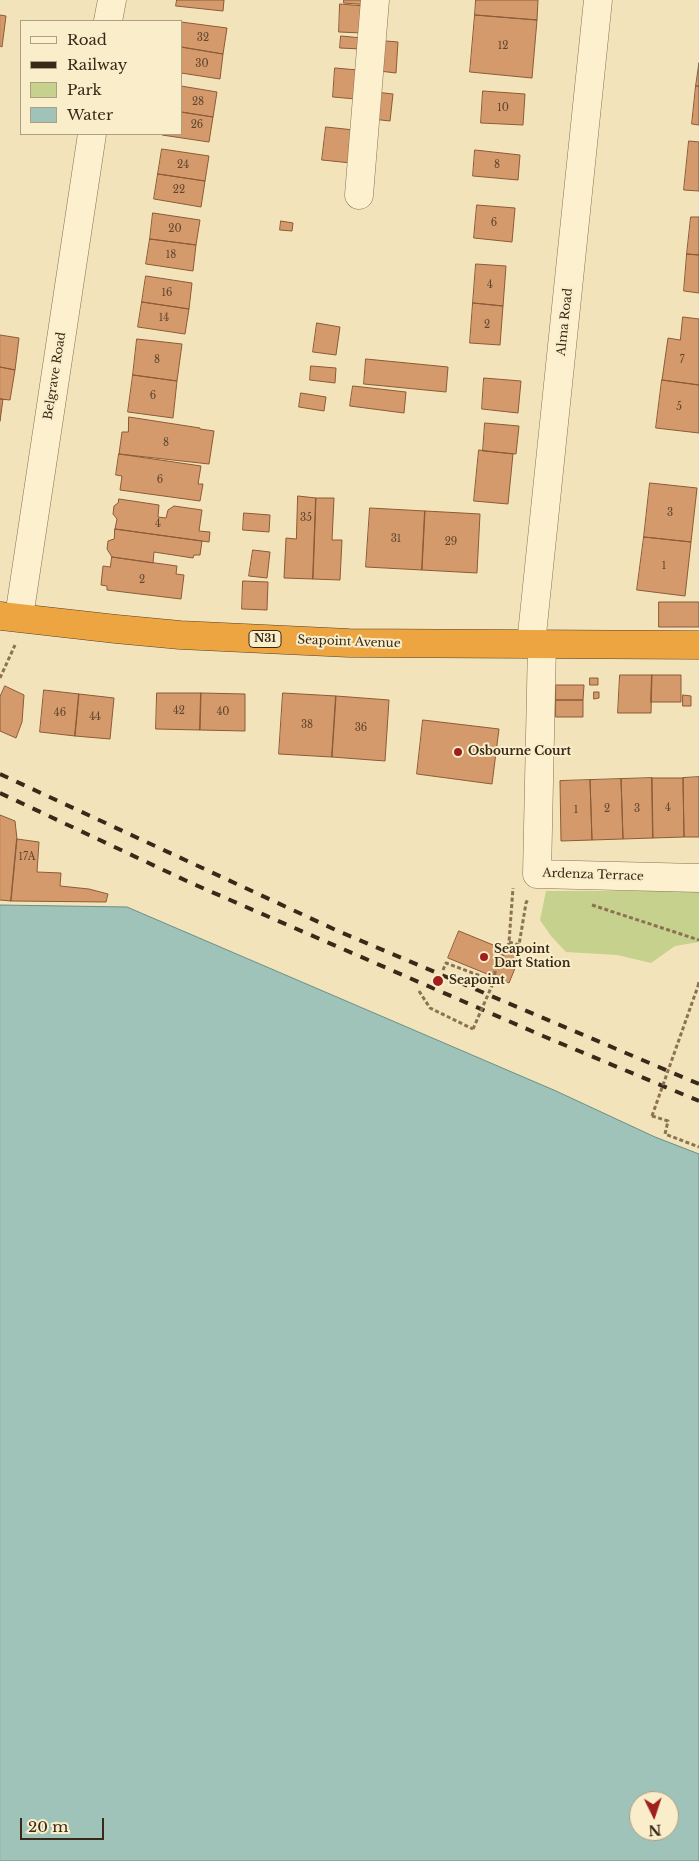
<!DOCTYPE html>
<style>
body{margin:0}
#map{position:relative;width:699px;height:1861px;overflow:hidden;background:#f2e3ba;font-family:"Libre Baskerville",serif}
canvas{display:block}
.legend{position:absolute;left:20px;top:20px;width:162px;height:115px;box-sizing:border-box;background:#f9edca;border:1px solid #ac9f83;margin:0;padding:6px 9px;list-style:none;font-size:15px;color:#382919}
.legend li{display:flex;align-items:center;gap:10px;height:25px}
.legend b{width:25px;border:1px solid #ac9f83}
.north{position:absolute;left:629px;top:1791px;width:50px;height:50px;box-sizing:border-box;background:#f9edca;border:1px solid #ac9f83;border-radius:50%;rotate:176deg;font-size:14px;font-weight:700;line-height:20px;text-align:center;color:#382919}
.north::after{content:'';display:block;margin:auto;width:18px;height:22px;background:#9f1f1d;clip-path:polygon(50% 0,100% 100%,50% 72%,0 100%)}
.scale{position:absolute;left:20px;top:1818px;width:84px;height:22px;box-sizing:border-box;border:2px solid #382919;border-top:0;padding-left:6px;font-size:15px;line-height:18px;white-space:nowrap;color:#382919;-webkit-text-stroke:4px #f9edca;paint-order:stroke}
</style>
<div id="map">
<canvas width="699" height="1861"></canvas>
<ul class="legend">
<li><b style="height:6px;background:#fcf0ce"></b>Road</li>
<li><b style="height:6px;background:#382919"></b>Railway</li>
<li><b style="height:14px;background:#c7d18e"></b>Park</li>
<li><b style="height:14px;background:#9fc2b9"></b>Water</li>
</ul>
<div class="north">N</div>
<div class="scale">20 m</div>
</div>
<script>
const ctx = document.querySelector('canvas').getContext('2d');
ctx.lineJoin = 'round';
function fillPath(path, color) {
  ctx.fillStyle = color;
  ctx.fill(path, 'evenodd');
}
function strokePath(path, color, width, dash) {
  ctx.strokeStyle = color;
  ctx.lineWidth = width;
  ctx.lineCap = dash ? 'butt' : 'round';
  ctx.setLineDash(dash || []);
  ctx.stroke(path);
}
function write(font, color, halo, rows, align = 'center') {
  ctx.font = font + ' "Libre Baskerville",serif';
  ctx.lineWidth = 4;
  ctx.setLineDash([]);
  ctx.textBaseline = 'middle';
  ctx.strokeStyle = halo;
  ctx.fillStyle = color;
  for (const [text, x, y, turn = 0] of rows) {
    ctx.save();
    ctx.translate(x, y);
    ctx.rotate((+turn || 0) * Math.PI / 180);
    ctx.textAlign = isNaN(turn) ? turn : align;
    if (halo) ctx.strokeText(text, 0, 0);
    ctx.fillText(text, 0, 0);
    ctx.restore();
  }
}
const green = new Path2D(`
 M546,891H699V942L675,946L651,963L617,955L566,952L551,936L540,920Z`);
const water = new Path2D(`
 M0,905L127,907L556,1091L655,1137L699,1154V1861H0ZM639,1801H669V1831H639Z`);
const building = new Path2D(`
 M177,0H224L223,11L176,6Z
 M344,0H371L370,5L344,3Z
 M476,0H538L537,20L475,15Z
 M340,4L364,6L362,33L339,32Z
 M0,15L6,16L2,47L0,46Z
 M475,15L537,20L532,78L470,72Z
 M181,22L227,28L223,54L181,47Z
 M341,36L362,38L361,49L340,48Z
 M374,40L398,42L396,73L371,70Z
 M181,47L223,54L220,79L181,73Z
 M699,63V86H696Z
 M335,68L358,70L356,99L333,97Z
 M181,86L217,92L213,117L181,112Z
 M696,86H699V125L692,124Z
 M483,91L525,94L523,125L481,123Z
 M375,92L393,94L390,121L372,119Z
 M181,112L213,117L209,142L162,135L163,134H181Z
 M326,127L354,130L351,163L322,160Z
 M689,141L699,142V191L684,190Z
 M162,149L209,156L205,181L158,174Z
 M475,150L520,155L518,180L473,176Z
 M158,174L205,181L201,207L154,199Z
 M477,205L515,208L512,242L474,238Z
 M153,213L200,220L196,245L150,239Z
 M691,217H699V255L687,254Z
 M281,221L293,223L292,231L280,230Z
 M150,239L196,245L193,271L146,264Z
 M687,254L699,255V293L684,291Z
 M476,264L506,266L503,306L473,303Z
 M146,276L192,283L189,309L142,302Z
 M142,302L189,309L185,334L138,327Z
 M473,303L503,306L500,345L470,343Z
 M683,317L699,319V385L662,380L668,338L680,340Z
 M317,323L340,327L336,355L313,352Z
 M0,335L19,338L15,370L0,367Z
 M137,339L182,344L177,381L133,375Z
 M366,359L448,367L446,392L364,384Z
 M311,366L336,368L335,383L310,380Z
 M0,367L15,370L10,400L0,399Z
 M133,375L177,381L173,418L128,412Z
 M484,378L521,381L518,413L482,409Z
 M662,380L699,385V433L656,428Z
 M353,386L406,392L404,413L350,406Z
 M301,393L326,397L324,411L299,407Z
 M0,399H3L0,421Z
 M129,417L200,428V429L214,431L209,464L119,454L122,432H128Z
 M485,423L519,426L516,454L483,451Z
 M479,450L513,454L508,504L474,501Z
 M119,454L201,466L198,484H203L200,501L120,490L122,476L116,475Z
 M650,483L697,488L691,542L644,537Z
 M298,496L316,498L313,579L284,578L286,538L296,539Z
 M316,498H334L332,540H342L340,580L313,579Z
 M119,499L159,505L158,517L166,518L168,510L174,506L202,510L199,531L210,532L209,542L115,529L117,519L113,514L114,506L118,503Z
 M370,508L425,511L422,570L366,567Z
 M425,511L480,514L477,573L422,570Z
 M244,513L270,515L269,532L243,530Z
 M115,529L202,541L200,555H194L193,558L154,552L153,563L112,557L107,549L108,541L114,539Z
 M644,537L691,542L685,596L637,590Z
 M253,550L270,552L267,578L249,576Z
 M112,557L177,566L176,574L184,575L181,599L107,590V586L101,585L103,566L110,567Z
 M243,581L268,582L267,610L242,609Z
 M659,602H699V627H659Z
 M620,675H652L651,713H618Z
 M652,675H681V702H651Z
 M590,678H598V685H590Z
 M556,685H584L583,700H556Z
 M5,686L24,695L22,722L16,738L0,731V697Z
 M44,690L79,694L75,736L40,732Z
 M594,692H599V698L594,699Z
 M157,693H201L200,730L156,729Z
 M201,693L245,694V731L200,730Z
 M283,693L336,696L332,757L279,754Z
 M79,694L114,698L110,739L75,736Z
 M683,695L691,696V706H683Z
 M336,696L389,700L385,761L332,757Z
 M556,700H583V717H556Z
 M423,720L499,729L492,784L417,774Z
 M699,777V837H684L683,778Z
 M652,778L653,838L623,839L621,779Z
 M652,778H683L684,837L653,838Z
 M621,779L623,839L592,840L590,780Z
 M590,780L592,840L561,841L560,781Z
 M0,815L15,821L17,839L11,901L0,900Z
 M17,839L39,842L37,872L61,873L60,886L89,889L108,894L106,902L11,901Z
 M459,931L520,956L509,983L448,958Z`);
const path = new Path2D(`
 M0,678L15,645
 M592,905L699,940
 M509,942L519,945L526,903L528,899
 M443,970L446,963L494,981L496,963L507,951L509,942L513,888
 M698,986L699,982
 M419,991L430,1008L473,1029
 M652,1116L668,1121L665,1134L699,1147`);
const minor = new Path2D(`
 M108,21L112,0
 M359,195L375,0
 M19,617L92,134
 M531,644L598,0
 M542,644L537,874L699,878`);
const highway = new Path2D(`
 M0,616L116,629L180,635L349,643L699,645`);
const rail = new Path2D(`
 M0,774L338,931L699,1084
 M0,793L191,883L543,1036L699,1101`);
const pathBridge = new Path2D(`
 M473,1029L494,981
 M652,1116L698,986`);
const markers = [
 [458,752,5,"#9f1f1d"],
 [484,957,5,"#9f1f1d"],
 [438,981,6,"#9f1f1d"]
];
const numberNames = [
 ["32",203,38],
 ["12",503,46],
 ["30",202,64],
 ["28",198,102],
 ["10",503,108],
 ["26",197,125],
 ["24",183,165],
 ["8",497,165],
 ["22",179,190],
 ["6",494,223],
 ["20",175,229],
 ["18",171,255],
 ["4",490,285],
 ["16",167,293],
 ["14",164,318],
 ["2",487,325],
 ["8",157,360],
 ["7",682,360],
 ["6",153,396],
 ["5",679,407],
 ["8",166,443],
 ["6",160,480],
 ["3",670,513],
 ["35",306,518],
 ["4",158,524],
 ["31",396,539],
 ["29",451,542],
 ["1",664,566],
 ["2",142,580],
 ["42",179,711],
 ["40",223,712],
 ["46",60,713],
 ["44",95,717],
 ["38",307,725],
 ["36",361,728],
 ["4",668,808],
 ["2",607,809],
 ["3",637,809],
 ["1",576,810],
 ["17A",27,857]
];
const shields = [
 [265,639,32]
];
const shieldNames = [
 ["N31",265,639]
];
const streetNames = [
 ["Alma Road",565,322,-84],
 ["Belgrave Road",55,376,-81],
 ["Seapoint Avenue",349,642,2],
 ["Ardenza Terrace",593,875,2]
];
const poiNames = [
 ["Osbourne Court",468,752],
 ["Seapoint",494,950],
 ["Dart Station",494,964],
 ["Seapoint",449,981]
];
fillPath(green, '#c7d18e');
fillPath(water, '#9fc2b9');
strokePath(water, '#669087', 1);
fillPath(building, '#d49a6c');
strokePath(building, '#8c5a36', 1);
strokePath(minor, '#8a7253', 29);
strokePath(highway, '#573f28', 29);
strokePath(path, '#8a7253', 3, [4, 2.5]);
strokePath(minor, '#fcf0ce', 28);
strokePath(highway, '#eca540', 28);
strokePath(rail, '#382919', 4, [9, 9]);
strokePath(pathBridge, '#8a7253', 3, [4, 2.5]);
for (const [x, y, r, color] of markers) {
  const dot = new Path2D();
  dot.arc(x, y, r, 0, 2 * Math.PI);
  ctx.fillStyle = color;
  ctx.fill(dot);
  strokePath(dot, '#f9edca', 2);
}
write('10px', '#5f452e', null, numberNames);
for (const [x, y, w] of shields) {
  const box = new Path2D();
  box.roundRect(x - w / 2, y - 8.5, w, 17, 4);
  ctx.fillStyle = '#f9edca';
  ctx.fill(box);
  strokePath(box, '#382919', 1);
}
write('bold 11px', '#382919', null, shieldNames);
write('12px', '#382919', '#f9edca', streetNames);
write('bold 12px', '#382919', '#f9edca', poiNames, 'left');
</script>
